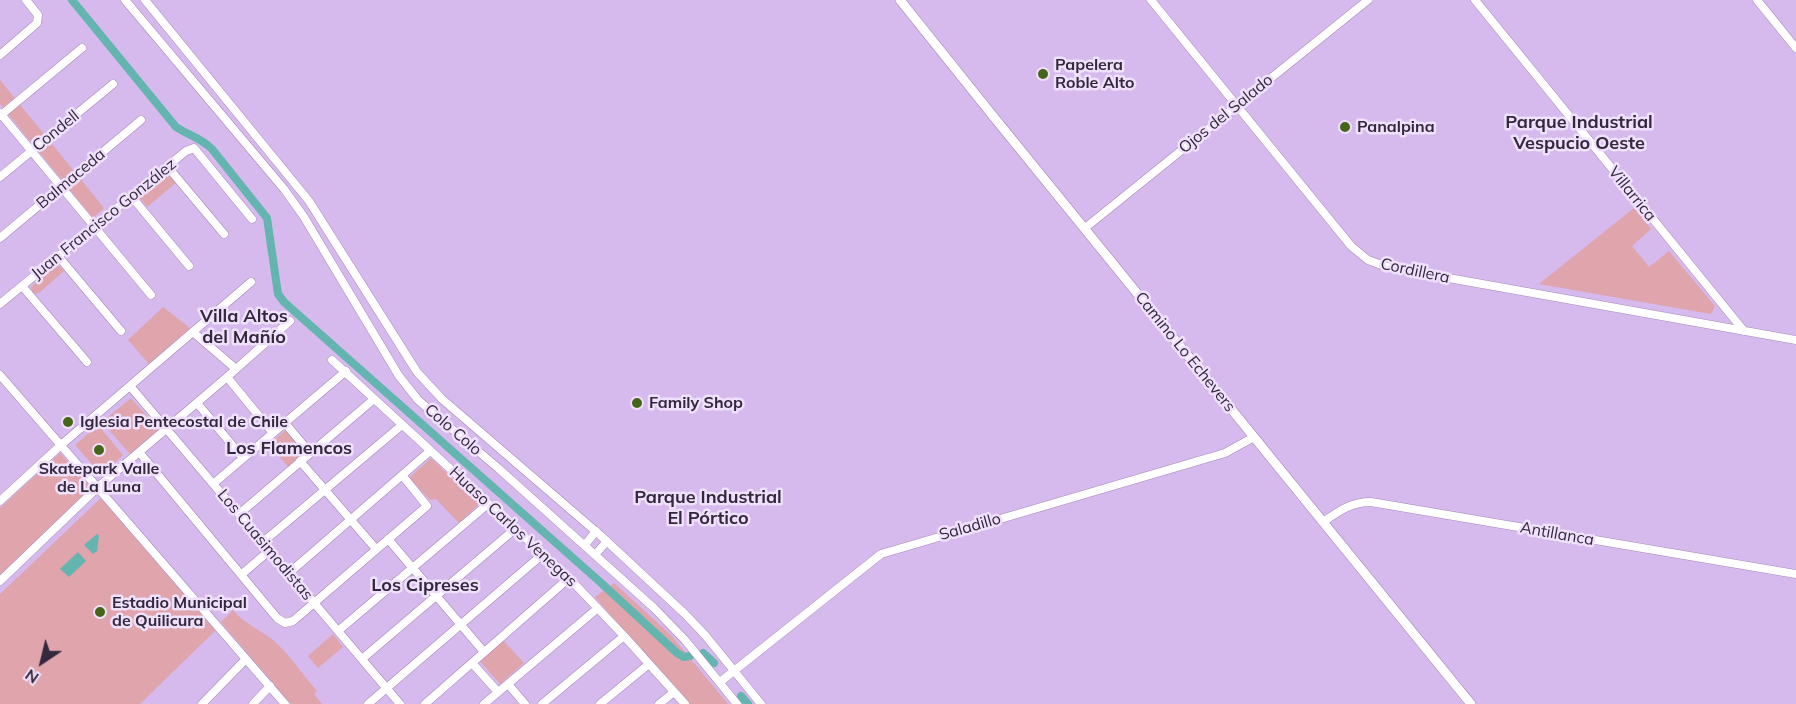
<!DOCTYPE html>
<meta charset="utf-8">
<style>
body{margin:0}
#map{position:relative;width:1796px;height:704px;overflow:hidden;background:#d6b9ed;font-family:Mulish,sans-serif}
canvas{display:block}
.north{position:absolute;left:12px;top:632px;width:60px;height:60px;-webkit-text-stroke:4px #efe0fb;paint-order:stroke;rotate:215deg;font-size:16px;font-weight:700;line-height:24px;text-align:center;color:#34283d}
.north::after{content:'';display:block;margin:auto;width:21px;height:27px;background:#34283d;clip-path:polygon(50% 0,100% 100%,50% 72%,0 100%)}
</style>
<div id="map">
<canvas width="1796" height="704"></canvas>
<div class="north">N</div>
</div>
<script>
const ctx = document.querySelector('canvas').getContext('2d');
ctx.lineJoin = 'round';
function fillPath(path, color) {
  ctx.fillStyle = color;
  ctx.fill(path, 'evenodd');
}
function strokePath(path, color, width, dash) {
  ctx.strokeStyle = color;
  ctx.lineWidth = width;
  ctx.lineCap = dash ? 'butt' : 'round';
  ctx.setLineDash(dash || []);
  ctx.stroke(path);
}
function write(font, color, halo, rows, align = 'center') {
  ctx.font = font + ' Mulish,sans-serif';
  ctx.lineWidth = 5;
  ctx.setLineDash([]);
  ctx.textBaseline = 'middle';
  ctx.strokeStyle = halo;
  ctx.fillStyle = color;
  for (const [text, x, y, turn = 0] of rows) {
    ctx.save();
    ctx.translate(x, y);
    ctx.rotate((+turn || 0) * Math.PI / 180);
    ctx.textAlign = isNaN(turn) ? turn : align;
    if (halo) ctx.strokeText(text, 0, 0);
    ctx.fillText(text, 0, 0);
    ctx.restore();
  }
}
const green = new Path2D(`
 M0,80L104,208L93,218L0,104Z
 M168,172L177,182L147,207L139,197Z
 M1634,208L1651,229L1632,246L1649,267L1669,251L1715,306L1711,314L1539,284Z
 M58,264L64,271L39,293L33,294L31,287Z
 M163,307L190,328L149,364L128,340Z
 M131,398L159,430L130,454L102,422Z
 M98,425L123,455L102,475L75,445Z
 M286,430L306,453L289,468L269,444Z
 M60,453L93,489L0,577V508Z
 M431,458L479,504L459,523L436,499L430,500L409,478Z
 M101,498L216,630L140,704H0V594Z
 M614,583L670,634L728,704H687L595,597Z
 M233,610C244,624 261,630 274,641C291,656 302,674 317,691L314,694L322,704H291L221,622Z
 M333,634L343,647L318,668L308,656Z
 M503,640L524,663L500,684L480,661Z`);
const water = new Path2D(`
 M97,534L99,536L97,551L93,554L84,545Z
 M78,552L86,561L69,577L60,569Z`);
const canal = new Path2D(`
 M72,0L176,127C188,135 201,138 212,149L267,218L278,294L284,302L599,581L677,653L684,657L690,656
 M703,653L714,663
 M741,696L748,704`);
const minor = new Path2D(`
 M125,0L284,189L304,217L399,376L418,400L432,412L498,468L654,608L685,640L737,704
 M145,0L309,201L417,372L442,399L600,535L685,614L705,635L761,704
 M1151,0L1351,246L1368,260L1387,267L1796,340
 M1475,0L1744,331
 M1757,0L1796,48
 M0,55L37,23L38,15L26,0
 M0,113L151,295
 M0,116L82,48
 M167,166L224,234
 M0,177L113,84
 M131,196L189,266
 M1085,228L1368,0
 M0,238L141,120
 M58,256L121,331
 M22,286L87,362
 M0,304L186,151L194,148L252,219
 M193,332L236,369
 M332,360L569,578L624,636L685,704
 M0,375L285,704
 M227,377L273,433
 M130,386L400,704
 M197,403L243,458
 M285,423L310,453
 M139,452L277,618L285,623L293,621L427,506L402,475
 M300,461L376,549
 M213,484L346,371
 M0,501L61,445L251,282
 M239,514L374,399
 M1323,522C1339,511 1351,502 1371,502L1796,574
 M388,539L484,652
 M263,542L402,425
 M585,545L596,531
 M595,555L607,541
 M289,573L430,451
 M242,574L270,550
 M0,581L98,487L227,377L290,321
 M338,631L488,504
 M362,659L516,528
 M472,663L498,692
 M720,682L881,554L1225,453L1254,437
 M508,684L525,704
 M202,704L246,659
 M253,704L270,686
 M368,704L543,554
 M425,704L569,578
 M484,704L598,608
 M542,704L624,636
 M600,704L649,664
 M659,704L674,692`);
const major = new Path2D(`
 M900,0L993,116L1471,704`);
const markers = [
 [1043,74,6,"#45651a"],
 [1345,127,6,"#45651a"],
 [637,403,6,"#45651a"],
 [68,422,6,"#45651a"],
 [99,450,6,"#45651a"],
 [100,612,6,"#45651a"]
];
const poiNames = [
 ["Papelera",1055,65],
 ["Roble Alto",1055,83],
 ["Panalpina",1357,127],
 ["Family Shop",649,403],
 ["Iglesia Pentecostal de Chile",80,422],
 ["Skatepark Valle",99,469,"center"],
 ["de La Luna",99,487,"center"],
 ["Estadio Municipal",112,603],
 ["de Quilicura",112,621]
];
const streetNames = [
 ["Ojos del Salado",1226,114,-39],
 ["Condell",56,131,-39],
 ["Balmaceda",71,179,-40],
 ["Villarrica",1632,194,51],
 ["Juan Francisco González",104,219,-39],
 ["Cordillera",1415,271,12],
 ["Camino Lo Echevers",1185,352,51],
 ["Colo Colo",453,430,41],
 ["Huaso Carlos Venegas",513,527,43],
 ["Saladillo",970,527,-16],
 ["Antillanca",1557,534,10],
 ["Los Cuasimodistas",265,545,50]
];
const neighbourhoodNames = [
 ["Parque Industrial",1579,123],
 ["Vespucio Oeste",1579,144],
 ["Villa Altos",244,317],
 ["del Mañío",244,338],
 ["Los Flamencos",289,449],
 ["Parque Industrial",708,498],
 ["El Pórtico",708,519],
 ["Los Cipreses",425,586]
];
fillPath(green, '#dfa4ac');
fillPath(water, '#64b4af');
strokePath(canal, '#64b4af', 8);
strokePath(minor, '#a489ba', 9);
strokePath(major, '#a489ba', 10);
strokePath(minor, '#fff', 8);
strokePath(major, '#fff', 9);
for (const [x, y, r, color] of markers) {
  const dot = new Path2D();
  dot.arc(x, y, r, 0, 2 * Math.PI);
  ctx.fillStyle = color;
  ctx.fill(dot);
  strokePath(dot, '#efe0fb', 2);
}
write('bold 16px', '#34283d', '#efe0fb', poiNames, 'left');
write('16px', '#34283d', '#efe0fb', streetNames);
write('bold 18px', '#34283d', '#efe0fb', neighbourhoodNames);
</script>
